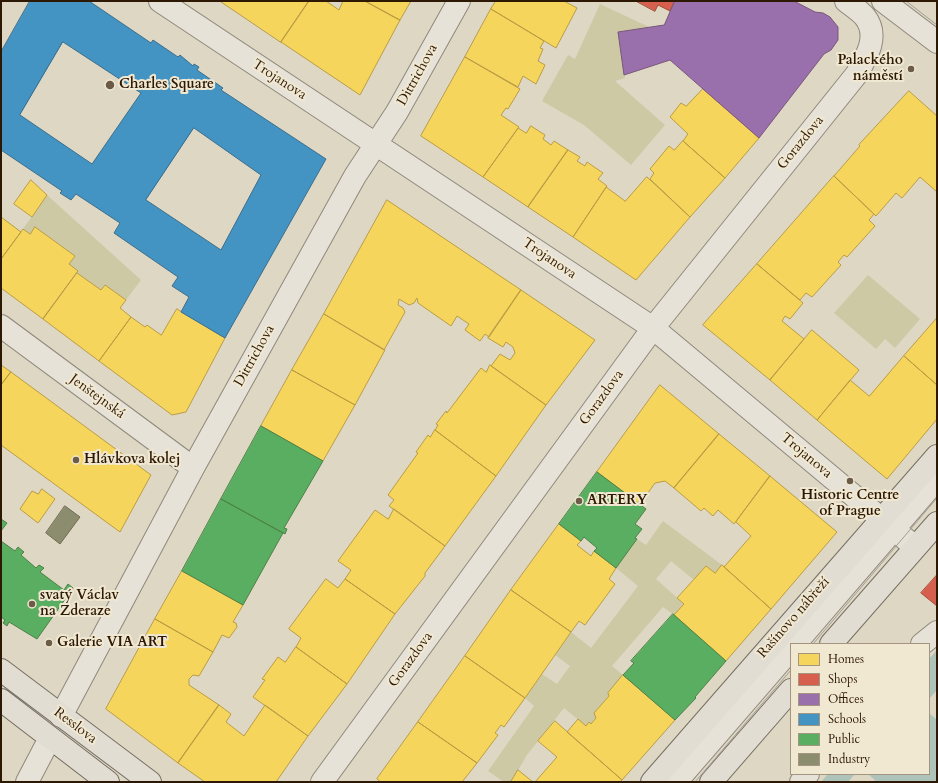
<!DOCTYPE html>
<meta charset="utf-8">
<style>
body{margin:0}
#map{position:relative;width:938px;height:783px;overflow:hidden;background:#ded7c4;font-family:Cardo,serif}
canvas{display:block}
.frame{position:absolute;inset:0;border:2px solid #2d1804;pointer-events:none}
.legend{position:absolute;left:790px;top:643px;width:140px;height:132px;box-sizing:border-box;background:#f1e8d2;border:1px solid #a39580;margin:0;padding:5px 7px;list-style:none;font-size:12px;color:#2d1804}
.legend li{display:flex;align-items:center;gap:8px;height:20px}
.legend b{width:20px;border:1px solid #a39580}
</style>
<div id="map">
<canvas width="938" height="783"></canvas>
<div class="frame"></div>
<ul class="legend">
<li><b style="height:11px;background:#f6d55c"></b>Homes</li>
<li><b style="height:11px;background:#d6604d"></b>Shops</li>
<li><b style="height:11px;background:#9970ab"></b>Offices</li>
<li><b style="height:11px;background:#4393c3"></b>Schools</li>
<li><b style="height:11px;background:#5aae61"></b>Public</li>
<li><b style="height:11px;background:#8c8c6e"></b>Industry</li>
</ul>
</div>
<script>
const ctx = document.querySelector('canvas').getContext('2d');
ctx.lineJoin = 'round';
function fillPath(path, color) {
  ctx.fillStyle = color;
  ctx.fill(path, 'evenodd');
}
function strokePath(path, color, width, dash) {
  ctx.strokeStyle = color;
  ctx.lineWidth = width;
  ctx.lineCap = dash ? 'butt' : 'round';
  ctx.setLineDash(dash || []);
  ctx.stroke(path);
}
function write(font, color, halo, rows, align = 'center') {
  ctx.font = font + ' Cardo,serif';
  ctx.lineWidth = 4;
  ctx.setLineDash([]);
  ctx.textBaseline = 'middle';
  ctx.strokeStyle = halo;
  ctx.fillStyle = color;
  for (const [text, x, y, turn = 0] of rows) {
    ctx.save();
    ctx.translate(x, y);
    ctx.rotate((+turn || 0) * Math.PI / 180);
    ctx.textAlign = isNaN(turn) ? turn : align;
    if (halo) ctx.strokeText(text, 0, 0);
    ctx.fillText(text, 0, 0);
    ctx.restore();
  }
}
const green = new Path2D(`
 M600,4L649,27L618,32L625,78L615,81L665,125L631,165L584,125L542,101L568,55L575,59Z
 M47,195L141,280L126,300L105,285L101,290L77,273L78,271L69,264L75,256L35,227L30,234L23,229Z
 M868,275L920,319L895,348L885,339L876,349L834,313Z
 M663,521L722,565L715,573L706,566L694,580L671,561L656,579L684,604L674,615L663,607L612,666L623,675L608,693L609,696L594,713L596,718L591,724L589,722L586,726L564,708L527,755L511,782H504L488,771L534,706L525,698L542,674L557,684L570,666L555,655L571,632L591,648L638,586L616,568L637,539L646,545Z`);
const water = new Path2D(`
 M937,650V782H821L828,774H929V659Z`);
const pier = new Path2D(`
 M937,690V720L929,713V699Z
 M855,774H868L875,780L873,782H848Z`);
const homes = new Path2D(`
 M220,1H309L281,42Z
 M309,1H326L339,10L343,1H365L400,20L360,95L281,42Z
 M365,1H411L400,20Z
 M496,1H564L577,8L556,48L491,9Z
 M491,9L544,41L540,48L543,49L538,61L545,65L536,84L523,76L518,87L465,57Z
 M465,57L520,89L508,109L506,108L501,115L519,127L483,177L421,136Z
 M703,89L759,138L725,178L683,141L688,134L670,117L681,103L686,106Z
 M909,91L937,116V192L920,177L902,198L896,193L876,216L834,176L860,146L859,145Z
 M531,126L545,135L543,139L551,145L554,141L568,150L528,207L483,177L518,128L526,133Z
 M683,141L725,178L690,217L650,179L654,173L650,169L669,146L674,150Z
 M568,150L580,157L577,161L585,166L587,162L603,173L598,179L607,186L573,237L528,207Z
 M834,176L874,214L869,220L875,226L847,257L844,255L838,262L841,265L812,297L806,293L800,300L757,264Z
 M647,177L690,217L636,280L573,237L606,187L625,201Z
 M31,180L47,195L32,217L14,204Z
 M387,200L521,290L489,337L485,334L480,341L465,330L469,324L457,316L451,326L418,303L417,298L414,303L409,305L399,299L398,305L403,308L405,312L384,350L324,314Z
 M1,217L21,232L1,259Z
 M35,227L75,256L69,264L78,271L43,319L1,288V259L23,229L30,234Z
 M757,264L803,303L790,319L785,316L782,321L804,339L770,380L703,325Z
 M77,273L101,290L105,285L126,300L120,308L131,317L99,361L43,319Z
 M521,290L595,340L546,405L491,366L500,354L510,360L515,353L513,347L506,342L503,347L488,338Z
 M177,309L225,338L186,412L172,415L99,361L131,317L145,327L147,325L161,335Z
 M324,314L385,350L355,405L292,370Z
 M937,318V385L904,356Z
 M812,330L859,370L817,420L770,380Z
 M904,356L937,385V419L887,479L817,420L850,380L869,396Z
 M1,365L11,372L1,385Z
 M490,365L546,405L496,476L435,430L438,425L436,424L446,411L447,413L481,368L486,372Z
 M292,370L355,405L323,461L261,426Z
 M11,372L151,475L120,532L1,445V385Z
 M660,385L719,434L674,488L665,481L655,483L640,504L597,472Z
 M435,430L496,476L445,546L389,506L394,500L388,495L418,453L416,452L428,435L430,437Z
 M719,434L770,476L734,524L718,510L713,516L704,508L701,511L674,488Z
 M770,476L837,532L771,609L724,567L751,536L736,522Z
 M42,489L55,499L38,523L20,509L32,491L38,494Z
 M394,509L445,546L425,573V576L395,614L345,579L351,570L338,561L375,510L388,519Z
 M559,524L581,541L577,545L591,556L594,551L616,568L609,579L615,584L585,625L579,621L571,632L511,590Z
 M722,565L771,609L726,661L674,615L684,604L677,598L706,566L715,573Z
 M182,571L243,605L233,622L236,623L237,627L229,638L222,635L213,652L155,619Z
 M326,579L338,588L345,579L395,614L347,684L296,647L301,638L289,629Z
 M511,590L571,632L525,698L465,656Z
 M155,619L213,652L199,676L193,675L189,679V685L219,705L178,763L106,709Z
 M296,647L347,684L308,736L253,697L265,680L262,679L278,657L285,662Z
 M465,656L525,698L504,727L501,725L495,733L498,735L477,763L418,722Z
 M623,675L675,720L622,780L567,732L578,719L586,726L589,722L591,724L596,718L594,713L609,696L608,693Z
 M219,705L231,714L226,722L244,736L265,705L308,736L276,782H205L178,763Z
 M555,721L622,780L620,782H535L557,757L538,741Z
 M418,722L477,763L462,782H381L377,779Z
 M518,770L533,782H511Z`);
const shops = new Path2D(`
 M636,1H675L670,11L658,5L655,11Z
 M937,575V606L921,593Z`);
const offices = new Path2D(`
 M675,1H794L815,12L823,13L830,17L838,27V40L831,50L824,54L759,138L670,60L624,75L618,32L664,25Z`);
const schools = new Path2D(`
 M30,1H89L151,43L153,40L178,57L180,55L193,66L194,64L199,67L197,70L223,88L221,90L326,159L225,338L181,312L189,297L172,286L178,277L114,233L120,223L76,194L71,200L60,193L62,191L1,150V52ZM63,42L141,93L92,164L20,115ZM194,128L261,175L221,250L146,200Z`);
const public = new Path2D(`
 M261,426L323,461L284,528L287,529L285,534L221,499Z
 M597,472L646,509L635,524L642,529L635,538L637,539L616,568L594,551L597,548L584,537L581,541L559,524Z
 M221,499L283,533L243,605L182,571Z
 M1,519L7,523L1,531Z
 M1,541L15,551L18,547L24,552L21,555L36,568L39,565L44,568L40,572L64,590L68,584L73,588L37,639L9,622L7,626L3,623L5,620L1,617Z
 M673,614L726,661L695,697L696,698L675,720L623,675L634,663L631,661Z`);
const industry = new Path2D(`
 M65,506L80,517L60,544L46,533Z`);
const minor = new Path2D(`
 M160,1L653,328L915,547
 M883,1L937,42
 M1,326L193,468
 M795,644L937,479
 M922,644L937,632
 M61,716L193,468L355,176L397,112L459,1
 M27,782L50,738
 M322,782L653,328L856,75C866,58 880,36 865,17C860,11 852,6 846,1
 M676,782L791,649
 M801,782L808,774`);
const major = new Path2D(`
 M831,644L937,523
 M1,670L150,782
 M1,700L108,782
 M652,782L937,456
 M711,782L791,690`);
const tram = new Path2D(`
 M906,1L937,25
 M813,644L937,498
 M695,782L791,670`);
const markers = [
 [911,69,4,"#6b5b47"],
 [110,85,5,"#6b5b47"],
 [76,460,4,"#6b5b47"],
 [850,481,4,"#6b5b47"],
 [579,501,4,"#6b5b47"],
 [32,604,4,"#6b5b47"],
 [49,643,4,"#6b5b47"]
];
const poiNames = [
 ["Palackého",903,61,"right"],
 ["náměstí",903,77,"right"],
 ["Charles Square",119,85],
 ["Hlávkova kolej",84,460],
 ["Historic Centre",850,496,"center"],
 ["of Prague",850,512,"center"],
 ["ARTERY",587,501],
 ["svatý Václav",40,596],
 ["na Zderaze",40,612],
 ["Galerie VIA ART",57,643]
];
const streetNames = [
 ["Dittrichova",418,75,-61],
 ["Trojanova",279,80,33],
 ["Gorazdova",801,143,-51],
 ["Trojanova",549,259,34],
 ["Dittrichova",255,356,-61],
 ["Jenštejnská",97,397,36],
 ["Gorazdova",602,398,-54],
 ["Trojanova",806,456,40],
 ["Rašínovo nábřeží",794,618,-49],
 ["Gorazdova",411,660,-54],
 ["Resslova",75,726,37]
];
fillPath(green, '#cdc9a4');
fillPath(water, '#aec3ba');
fillPath(pier, '#ded7c4');
fillPath(homes, '#f6d55c');
strokePath(homes, '#ba9c42', 1);
fillPath(shops, '#d6604d');
strokePath(shops, '#a34a37', 1);
fillPath(offices, '#9970ab');
strokePath(offices, '#795679', 1);
fillPath(schools, '#4393c3');
strokePath(schools, '#3c6e8a', 1);
fillPath(public, '#5aae61');
strokePath(public, '#4c8145', 1);
fillPath(industry, '#8c8c6e');
strokePath(industry, '#70694e', 1);
strokePath(minor, '#8f887b', 24);
strokePath(major, '#766e62', 24);
strokePath(minor, '#e6e2d8', 22);
strokePath(major, '#e1ddd2', 22);
strokePath(tram, '#a29d94', 1);
for (const [x, y, r, color] of markers) {
  const dot = new Path2D();
  dot.arc(x, y, r, 0, 2 * Math.PI);
  ctx.fillStyle = color;
  ctx.fill(dot);
  strokePath(dot, '#f1e8d2', 1.5);
}
write('bold 14px', '#2d1804', '#f1e8d2', poiNames, 'left');
write('14px', '#2d1804', '#f1e8d2', streetNames);
</script>
